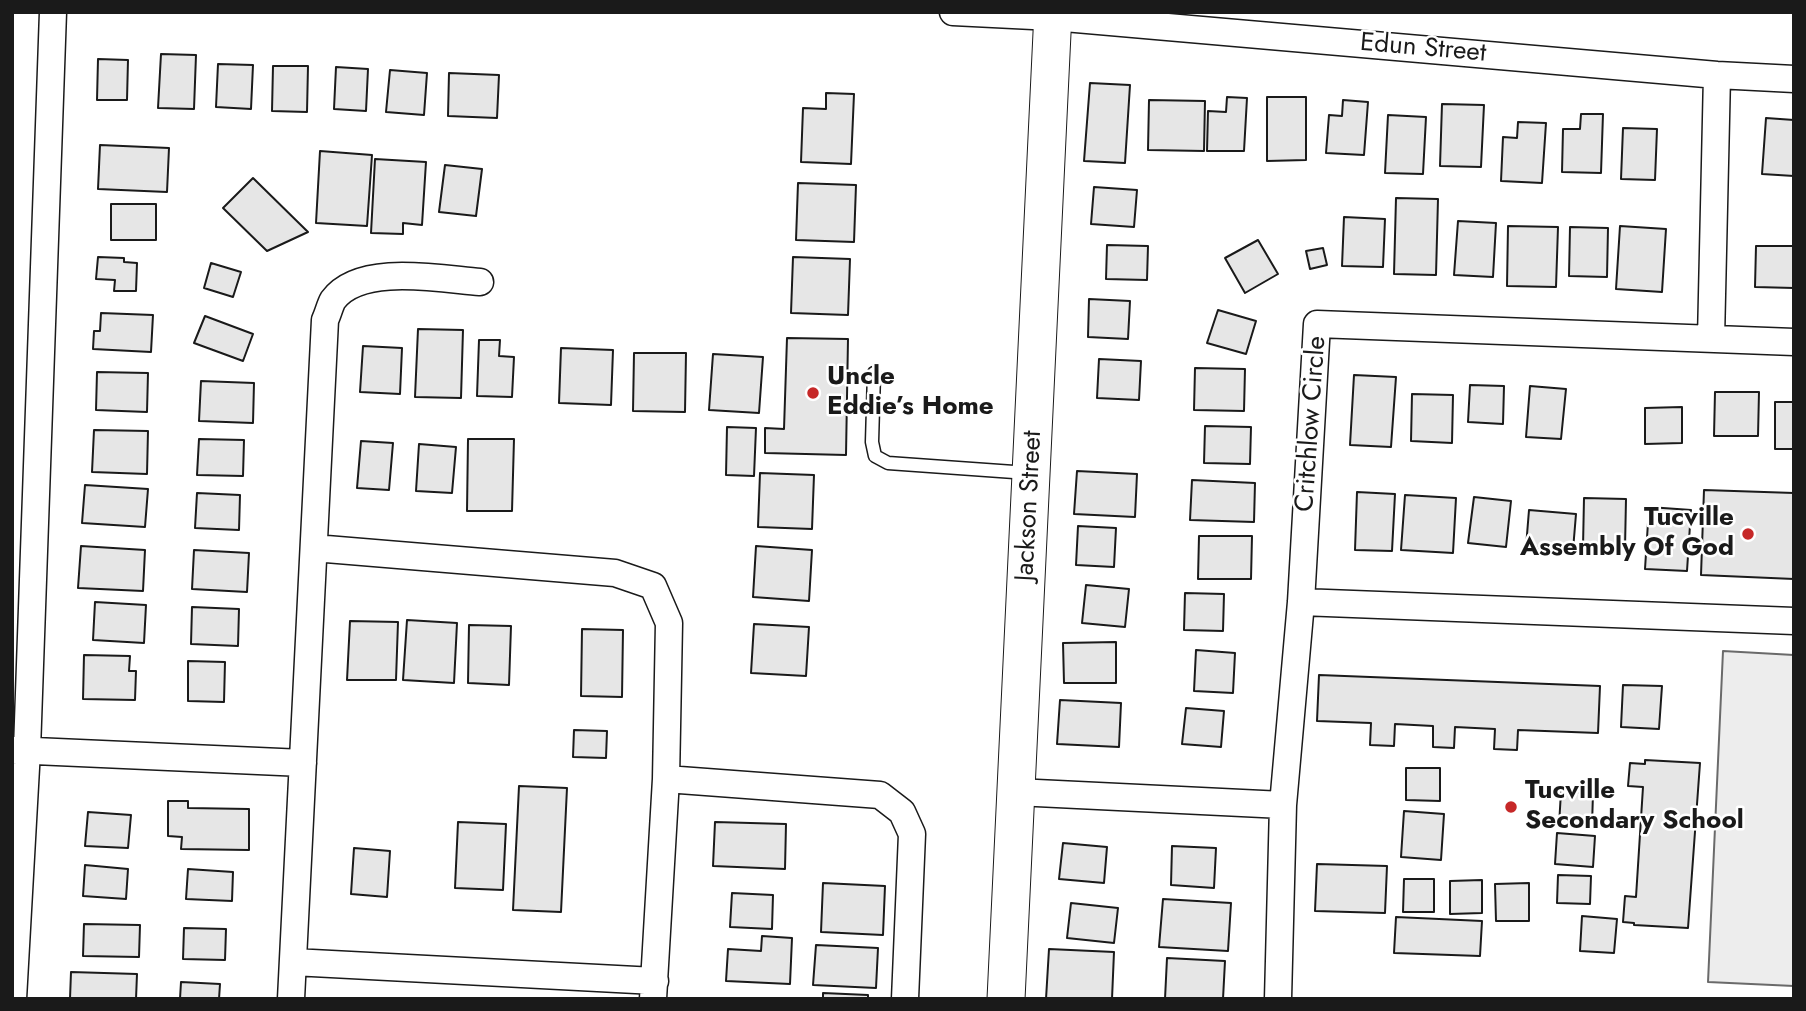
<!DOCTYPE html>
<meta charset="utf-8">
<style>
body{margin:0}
#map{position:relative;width:1806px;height:1011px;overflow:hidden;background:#fff;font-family:Jost,sans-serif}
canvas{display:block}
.frame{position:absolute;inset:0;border:14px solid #1a1a1a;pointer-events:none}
</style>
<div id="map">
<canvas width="1806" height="1011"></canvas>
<div class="frame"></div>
</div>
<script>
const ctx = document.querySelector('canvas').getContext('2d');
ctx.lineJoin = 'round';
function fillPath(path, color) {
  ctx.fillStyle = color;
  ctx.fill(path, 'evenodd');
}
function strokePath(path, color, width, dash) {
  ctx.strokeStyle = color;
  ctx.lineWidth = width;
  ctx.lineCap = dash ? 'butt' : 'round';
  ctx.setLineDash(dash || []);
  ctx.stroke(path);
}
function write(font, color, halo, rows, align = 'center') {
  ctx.font = font + ' Jost,sans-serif';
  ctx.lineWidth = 5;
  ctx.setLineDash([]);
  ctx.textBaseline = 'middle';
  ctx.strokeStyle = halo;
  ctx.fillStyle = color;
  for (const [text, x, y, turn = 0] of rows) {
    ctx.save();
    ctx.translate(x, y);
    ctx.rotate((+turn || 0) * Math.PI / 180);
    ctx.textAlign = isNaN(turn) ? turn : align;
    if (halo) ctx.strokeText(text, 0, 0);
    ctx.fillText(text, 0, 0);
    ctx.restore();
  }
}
const built = new Path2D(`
 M1723,651L1794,655V986L1708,982Z`);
const building = new Path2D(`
 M161,54L196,55L194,109L158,108Z
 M98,59L128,60L127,100H97Z
 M218,64L253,65L251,109L216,107Z
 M273,66H308L307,112L272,111Z
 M336,67L368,69L366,111L334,109Z
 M390,70L427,73L424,115L386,112Z
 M449,73L499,75L497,118L448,116Z
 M1090,83L1130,85L1125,163L1084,161Z
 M826,93L854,94L851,164L801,162L803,108L826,109Z
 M1227,97L1247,98L1244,151H1207L1208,111L1226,112Z
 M1267,97H1306V160L1267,161Z
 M1149,100L1205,101L1204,151L1148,150Z
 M1343,100L1368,102L1364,155L1326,153L1329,115L1342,116Z
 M1442,104L1484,105L1481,167L1440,166Z
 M1581,114H1603L1601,173L1562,172L1563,129H1580Z
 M1388,115L1426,117L1423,174L1385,173Z
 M1766,118L1794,120V176L1762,174Z
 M1518,122L1546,123L1542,183L1501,181L1503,137L1517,138Z
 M1623,128L1657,129L1655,180L1621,179Z
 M100,145L169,148L167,192L98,189Z
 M320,151L372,155L367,226L316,223Z
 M375,159L426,162L422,225L403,223V234L371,233Z
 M445,165L482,169L476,216L439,212Z
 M253,178L308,232L267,251L223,208Z
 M798,183L856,185L854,242L796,240Z
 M1094,187L1137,190L1134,227L1091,224Z
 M1396,198L1438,199L1436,275L1394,274Z
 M111,204H156V240H111Z
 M1344,217L1385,219L1383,267L1342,266Z
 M1458,221L1496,223L1493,277L1454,275Z
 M1508,226L1558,227L1556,287L1507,286Z
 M1620,226L1666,229L1662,292L1616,289Z
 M1570,227L1608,228L1607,277L1569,276Z
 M1258,240L1278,274L1245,293L1225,258Z
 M1107,245L1148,246L1147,280L1106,279Z
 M1756,246H1794V288L1755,287Z
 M1323,248L1327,265L1310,269L1306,251Z
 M98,257L124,258V262L137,263L136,291H114L115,280L96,279Z
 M793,257L850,259L848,315L791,313Z
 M211,263L241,272L233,297L204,288Z
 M1089,299L1130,301L1128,339L1088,337Z
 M1218,310L1256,321L1246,354L1207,343Z
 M101,313L153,315L151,352L93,349L94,331H100Z
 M205,316L253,334L243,361L194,343Z
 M418,329L463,330L461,398L415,397Z
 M787,338L848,339L846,455L765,453V428L784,429Z
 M479,340H500L499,356L514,357L512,397L477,396Z
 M363,346L402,348L400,394L360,392Z
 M561,348L613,350L611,405L559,403Z
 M634,353H686L685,412L633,411Z
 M713,354L763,357L759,413L709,410Z
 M1099,359L1141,361L1139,400L1097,398Z
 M1195,368L1245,369L1244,411L1194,410Z
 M97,372L148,373L147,412L96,410Z
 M1354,375L1396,377L1391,447L1350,445Z
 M201,381L254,383L253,423L199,421Z
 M1470,385L1504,386L1503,424L1468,422Z
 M1530,386L1566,389L1561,439L1526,437Z
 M1715,392H1759L1758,436H1714Z
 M1412,394L1453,395L1452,443L1411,441Z
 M1775,402H1794V449H1775Z
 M1682,407V443L1645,444V408Z
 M1205,426L1251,427L1250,464L1204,463Z
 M727,427L756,428L754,476L726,475Z
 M94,430L148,431L147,474L92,472Z
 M199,439L244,440L243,476L197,475Z
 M468,439H514L512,511H467Z
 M361,441L393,443L389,490L357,488Z
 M419,444L456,447L452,493L416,491Z
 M1077,471L1137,474L1135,517L1074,514Z
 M760,473L814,475L812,529L758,527Z
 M1192,480L1255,483L1254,522L1190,520Z
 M85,485L148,489L145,527L82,523Z
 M1704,490L1794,493V579L1701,575Z
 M1357,492L1395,494L1392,551L1355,550Z
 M197,493L240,495L239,530L195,528Z
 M1405,495L1456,498L1453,553L1401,550Z
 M1474,497L1511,501L1506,547L1468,543Z
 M1584,498L1626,499L1625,548L1583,547Z
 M1649,507L1691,510L1687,571L1645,569Z
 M1529,510L1576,514L1573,550L1526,547Z
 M1078,526L1116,528L1114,567L1076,565Z
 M1199,536H1252L1251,579H1198Z
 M81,546L145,550L143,591L78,588Z
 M756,546L812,550L809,601L753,597Z
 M194,550L249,553L247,592L192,589Z
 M1086,585L1129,589L1125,627L1082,623Z
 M1185,593L1224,594L1223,631L1184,630Z
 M95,602L146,605L144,643L93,640Z
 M192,607L239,609L238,646L191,644Z
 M407,620L457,623L454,683L403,680Z
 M350,621L398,622L396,680H347Z
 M754,624L809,627L806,676L751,673Z
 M469,625L511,626L509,685L468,683Z
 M582,629L623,630L622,697L581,696Z
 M1116,642V683H1064L1063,643Z
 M1196,650L1235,653L1233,693L1194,691Z
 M84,655L130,656L129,671H136L135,700L83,699Z
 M188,661L225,662L224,702L188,701Z
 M1319,675L1600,686L1598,733L1518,730L1517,750L1494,749L1495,729L1455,727L1454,748L1433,747V726L1395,724L1394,746L1370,745L1371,723L1317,721Z
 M1623,685L1662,686L1659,729L1621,727Z
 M1060,700L1121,703L1119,747L1057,744Z
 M1186,708L1224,711L1221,747L1182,744Z
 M574,730L607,731L606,758L573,757Z
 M1645,760L1700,763L1688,928L1634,925V923L1623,922L1625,896L1636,897L1643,787L1628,786L1630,763L1645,764Z
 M1406,768H1440V801L1406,800Z
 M519,786L567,788L561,912L513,910Z
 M1561,792L1593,793L1592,826L1559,825Z
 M168,801H188V808L249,809V850L181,849L182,837L168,836Z
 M1404,811L1444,814L1441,860L1401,857Z
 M88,812L131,815L128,848L85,846Z
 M458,822L506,824L503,890L455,888Z
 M715,822L786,824L785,869L713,866Z
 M1557,833L1595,836L1593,867L1555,864Z
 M1063,843L1107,847L1104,883L1059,879Z
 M1172,846L1216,848L1214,888L1171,885Z
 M354,848L390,851L387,897L351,894Z
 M1317,864L1387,866L1385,913L1315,911Z
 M85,865L128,869L126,899L83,896Z
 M188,869L233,872L232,901L186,899Z
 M1558,875L1591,876L1590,904L1557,903Z
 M1404,879H1434V912H1403Z
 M1482,880V913L1450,914V881Z
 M823,883L885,886L883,935L821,932Z
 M1529,883V921H1496L1495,884Z
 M732,893L773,895L772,929L730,927Z
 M1163,899L1231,903L1228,951L1159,947Z
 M1071,903L1118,908L1114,943L1067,938Z
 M1582,916L1617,919L1614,953L1580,951Z
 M1396,917L1482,921L1480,956L1394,953Z
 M84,924L140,925L139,957L83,956Z
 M184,928L226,929L225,960L183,959Z
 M762,936L792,938L790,984L726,981L728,949L761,951Z
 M816,945L878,948L876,988L813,985Z
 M1049,949L1114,952L1112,999H1046Z
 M1167,958L1225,961L1223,999H1165Z
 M71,972L137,974L136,999H70Z
 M181,982L220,984L219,999H180Z
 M823,993L868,995V999H823Z`);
const lane = new Path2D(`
 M874,373L872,442L875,456L888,463L1028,473`);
const street = new Path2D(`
 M953,12L1053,17L1717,75L1794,79
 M1711,339L1717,75
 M314,548L615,573L653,586L669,623L666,779L653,999
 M1301,602L1794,621
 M12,750L303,763
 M666,779L880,795L902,812L912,834L905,999
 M1016,792L1283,805
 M293,962L655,981
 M13,999L27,750L53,12
 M291,999L325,320C328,314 330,305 333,300C360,263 441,279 480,282
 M1278,999L1283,805L1301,602L1317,324L1794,342`);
const secondary = new Path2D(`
 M1006,999L1053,12`);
const markers = [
 [813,393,7,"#c62828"],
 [1748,534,7,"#c62828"],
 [1511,807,7,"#c62828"]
];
const streetNames = [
 ["Edun Street",1423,49,5],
 ["Critchlow Circle",1312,424,-86],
 ["Jackson Street",1030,506,-87]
];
const poiNames = [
 ["Uncle",827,378],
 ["Eddie’s Home",827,408],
 ["Tucville",1734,519,"right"],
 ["Assembly Of God",1734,549,"right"],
 ["Tucville",1525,792],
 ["Secondary School",1525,822]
];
fillPath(built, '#ededed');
strokePath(built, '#6a6a6a', 2);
fillPath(building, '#e6e6e6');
strokePath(building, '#1a1a1a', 2);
strokePath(lane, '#1a1a1a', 15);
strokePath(street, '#1a1a1a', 29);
strokePath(secondary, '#1a1a1a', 39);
strokePath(lane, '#fff', 12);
strokePath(street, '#fff', 26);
strokePath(secondary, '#fff', 37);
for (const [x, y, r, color] of markers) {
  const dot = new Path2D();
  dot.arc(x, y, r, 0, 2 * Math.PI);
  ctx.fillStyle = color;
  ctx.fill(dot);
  strokePath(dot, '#fff', 2.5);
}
write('26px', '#1a1a1a', '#fff', streetNames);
write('bold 26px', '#1a1a1a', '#fff', poiNames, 'left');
</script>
